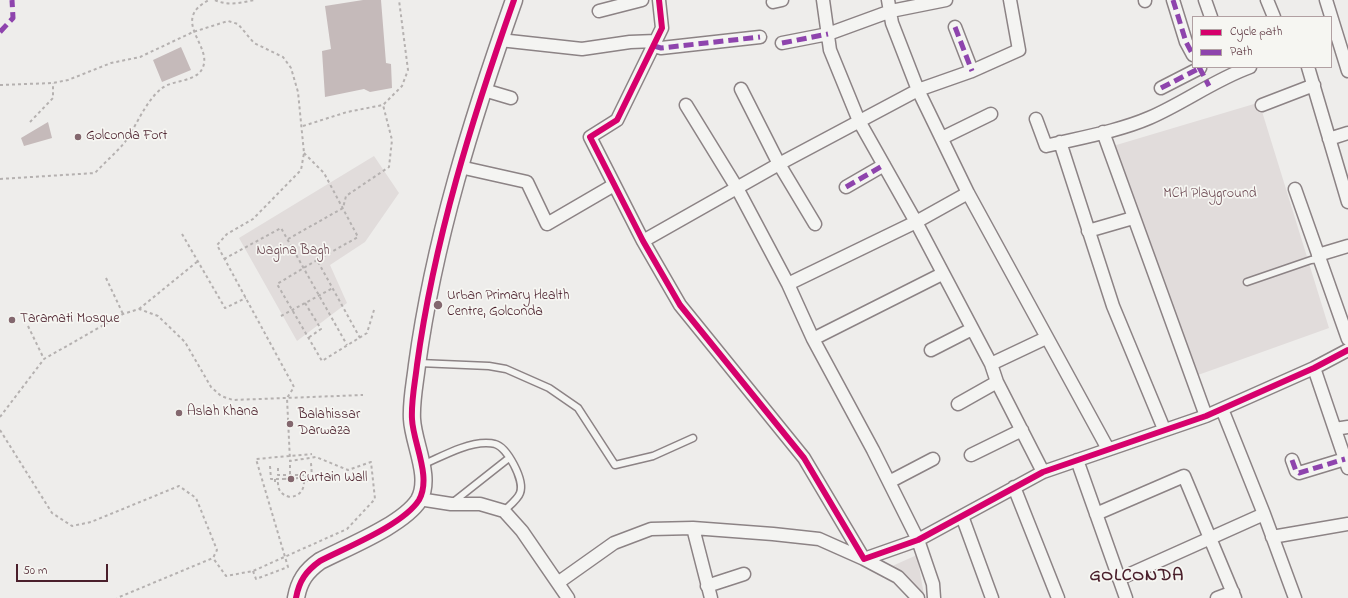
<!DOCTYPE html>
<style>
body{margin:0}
#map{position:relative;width:1348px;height:598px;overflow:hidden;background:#eeedeb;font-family:"Indie Flower",sans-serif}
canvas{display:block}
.legend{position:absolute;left:1192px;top:16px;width:140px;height:52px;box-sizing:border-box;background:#f6f6f2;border:1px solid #b1a0a2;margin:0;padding:5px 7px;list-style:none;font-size:12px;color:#4a1f2b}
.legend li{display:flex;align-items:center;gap:8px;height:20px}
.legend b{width:20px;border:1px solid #b1a0a2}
.scale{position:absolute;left:16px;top:564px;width:92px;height:18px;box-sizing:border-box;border:2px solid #4a1f2b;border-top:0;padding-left:5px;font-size:12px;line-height:14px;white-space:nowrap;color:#4a1f2b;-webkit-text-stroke:3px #f6f6f2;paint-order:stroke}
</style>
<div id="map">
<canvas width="1348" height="598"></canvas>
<ul class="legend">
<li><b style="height:5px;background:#d6006c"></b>Cycle path</li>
<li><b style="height:5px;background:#8e44ad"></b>Path</li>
</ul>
<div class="scale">50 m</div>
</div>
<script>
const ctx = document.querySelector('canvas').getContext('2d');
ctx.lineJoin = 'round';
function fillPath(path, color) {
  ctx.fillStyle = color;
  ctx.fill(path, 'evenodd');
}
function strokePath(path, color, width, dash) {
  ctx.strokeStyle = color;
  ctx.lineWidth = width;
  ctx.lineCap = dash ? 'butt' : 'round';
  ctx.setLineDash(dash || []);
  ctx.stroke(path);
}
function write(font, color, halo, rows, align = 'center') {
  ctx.font = font + ' "Indie Flower",sans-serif';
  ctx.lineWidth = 3.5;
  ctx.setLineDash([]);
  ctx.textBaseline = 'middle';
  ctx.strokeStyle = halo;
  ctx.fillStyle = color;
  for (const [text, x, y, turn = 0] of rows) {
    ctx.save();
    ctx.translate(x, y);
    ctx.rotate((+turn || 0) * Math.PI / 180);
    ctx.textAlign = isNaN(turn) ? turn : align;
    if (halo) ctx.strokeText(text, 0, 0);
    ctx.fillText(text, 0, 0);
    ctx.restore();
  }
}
const green = new Path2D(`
 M1254,104L1260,105L1329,328L1198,375L1113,146Z
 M374,156L399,193L365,242L330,265L347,303L297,341L239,238Z
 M917,555L924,595L890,567Z`);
const water = new Path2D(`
 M363,0H381L386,63L391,64L392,88L370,92L364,89L325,97L322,51L331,49L325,6Z
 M181,47L191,70L162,82L153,60Z
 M48,122L52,138L24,146L21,138Z`);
const path = new Path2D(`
 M215,0C227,6 241,3 254,0
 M0,85L53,83L68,80L111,63L140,57L193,32L228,21L238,24L254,43L283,57L291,68L298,92L304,153L301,170L253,219L227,234L217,245L294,387L287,398L290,461L316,457L348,470L371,462L375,499L347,529L253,571L226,576L213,558
 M30,122L53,98V83
 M303,126L347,112L383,105L402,86L408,70L399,0
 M304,153L324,173L358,237L317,260L360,338
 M0,179L95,173C105,162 116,153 125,142C137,125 145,102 161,89C172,79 197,83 203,67C212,45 170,20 209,0
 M182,234L225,308L246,298
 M288,239L343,208L346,196L389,167L392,140L383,105
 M224,259L281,228L347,345
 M317,260L277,284L322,361L367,333L374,310
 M106,278L123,314
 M305,303L321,329L308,338
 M139,309L198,261
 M281,316L333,288
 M28,326L44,359
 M0,417L44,359L123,314L139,309L158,316L185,342L211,387L221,396L233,400L363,395
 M0,430L52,513L72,526L91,522L179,486L196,498L217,550L213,558L117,598
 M270,466L271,479H284
 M278,468V475H305V468
 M290,474V461
 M299,478L312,477L311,463
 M275,479V483H278C278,491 282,495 290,497C300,496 304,490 304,481H308L307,478
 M284,479L299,478L298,474
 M253,571L256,579L288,567L256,459L312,454`);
const lane = new Path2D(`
 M1247,282L1311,260L1319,259
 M419,363L489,366L506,369L549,388L578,408L615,465L653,456L693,438
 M422,465C441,457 465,443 486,443C488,443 492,443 495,444C507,447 525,480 520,493C518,499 509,506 504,511
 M452,503L509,458`);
const street = new Path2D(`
 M659,0L662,28L617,120L590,137L643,241L680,305L804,458L864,559L918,540L1043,472L1206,416L1314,368L1348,350
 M823,0L830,50L859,121L916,222L991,364L997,382L1043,472
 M888,0L892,23L918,90L968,193L1108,449
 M1145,0V1
 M1173,0L1186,42L1193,55
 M1205,0L1211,17
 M1267,0L1274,17
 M1326,0L1348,71
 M773,2L782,0
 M599,11L642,0
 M955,27L972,71
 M500,40L582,49L630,42L656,41
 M782,43L828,34L891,11L946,0
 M654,46L661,48L760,37
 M1308,67L1348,202
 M1161,88L1200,68
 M741,89L779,164L815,224
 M484,90L511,98
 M686,105L737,188L788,284L813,339L873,450L918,540L933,584L934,598
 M1262,105L1314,85
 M1036,119L1046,146C1079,138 1119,131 1149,118C1184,103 1214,80 1250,67
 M1103,132L1206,416
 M942,138L991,114
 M1329,139L1348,133
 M1060,142L1113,306L1164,429
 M460,167L527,182L547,224L614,185
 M846,187L884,165
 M1295,189L1348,339
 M1088,231L1133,218
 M643,241L779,164L918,90L972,71L1019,50L1010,0
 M1318,255L1348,246
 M788,284L916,222L968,193
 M813,339L942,274
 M931,350L972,329
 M991,364L1046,338
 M1314,368L1348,468
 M958,404L997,382
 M1222,409L1264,514L1295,598
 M1335,429L1348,427
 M971,455L1022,430
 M1077,460L1126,598
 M1292,460L1296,471L1299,473L1345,459
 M889,482L933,459
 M1014,487L1058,598
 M419,499L451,504H480L504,511L522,531L568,598
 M1096,514L1184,476L1235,598
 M962,516L992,598
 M693,528L711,598
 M1272,537L1348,524
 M1119,579L1264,514
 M559,582L614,543L651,529L693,528L773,534L819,539L864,559L898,577L918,598
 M707,586L744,574
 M1217,598L1233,592`);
const secondary = new Path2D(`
 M296,598C299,581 306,571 320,561C347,547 403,525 419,500C432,477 413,443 412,419C411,401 415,383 417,365C434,240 472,119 514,0`);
const quiet = new Path2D(`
 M1173,0L1186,42L1193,55
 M955,27L972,71
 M0,32L13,18L12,0
 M782,43L828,34
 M654,46L661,48L760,37
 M1199,67L1209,86
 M1161,88L1200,68
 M846,187L884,165
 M1292,460L1296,471L1299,473L1345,459`);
const cycleway = new Path2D(`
 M659,0L662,28L617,120L590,137L643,241L680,305L804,458L864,559L918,540L1043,472L1206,416L1314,368L1348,350
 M296,598C299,581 306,571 320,561C347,547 403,525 419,500C432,477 413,443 412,419C411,401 415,383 417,365C434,240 472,119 514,0`);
const markers = [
 [78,137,4,"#83676e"],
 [438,305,5,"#83676e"],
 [12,320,4,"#83676e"],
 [179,413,4,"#83676e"],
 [290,424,4,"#83676e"],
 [291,479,4,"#83676e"]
];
const poiNames = [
 ["Golconda Fort",86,137],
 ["Urban Primary Health",447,297],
 ["Centre, Golconda",447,313],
 ["Taramati Mosque",20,320],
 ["Aslah Khana",187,413],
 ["Balahissar",298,416],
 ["Darwaza",298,432],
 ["Curtain Wall",299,479]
];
const parkNames = [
 ["MCH Playground",1210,195],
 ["Nagina Bagh",293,252]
];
const districtNames = [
 ["GOLCONDA",1137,577]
];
fillPath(green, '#e1dcdb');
fillPath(water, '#c5baba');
strokePath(lane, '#8c8385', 9);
strokePath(street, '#8c8385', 15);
strokePath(secondary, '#8c8385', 19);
strokePath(path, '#b5b1b0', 2, [3, 3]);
strokePath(lane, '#f4f4f2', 6);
strokePath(street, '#f4f4f2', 12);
strokePath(secondary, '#f4f4f2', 16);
strokePath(quiet, '#8e44ad', 5, [10, 5]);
strokePath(cycleway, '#d6006c', 6);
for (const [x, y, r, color] of markers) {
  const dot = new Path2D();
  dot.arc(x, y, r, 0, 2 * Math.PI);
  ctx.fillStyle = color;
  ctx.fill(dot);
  strokePath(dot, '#f6f6f2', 1.5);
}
write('14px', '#4a1f2b', '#f6f6f2', poiNames, 'left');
write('14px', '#6d4b54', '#f6f6f2', parkNames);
ctx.letterSpacing = '1px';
write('bold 18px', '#4a1f2b', '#f6f6f2', districtNames);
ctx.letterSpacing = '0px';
</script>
